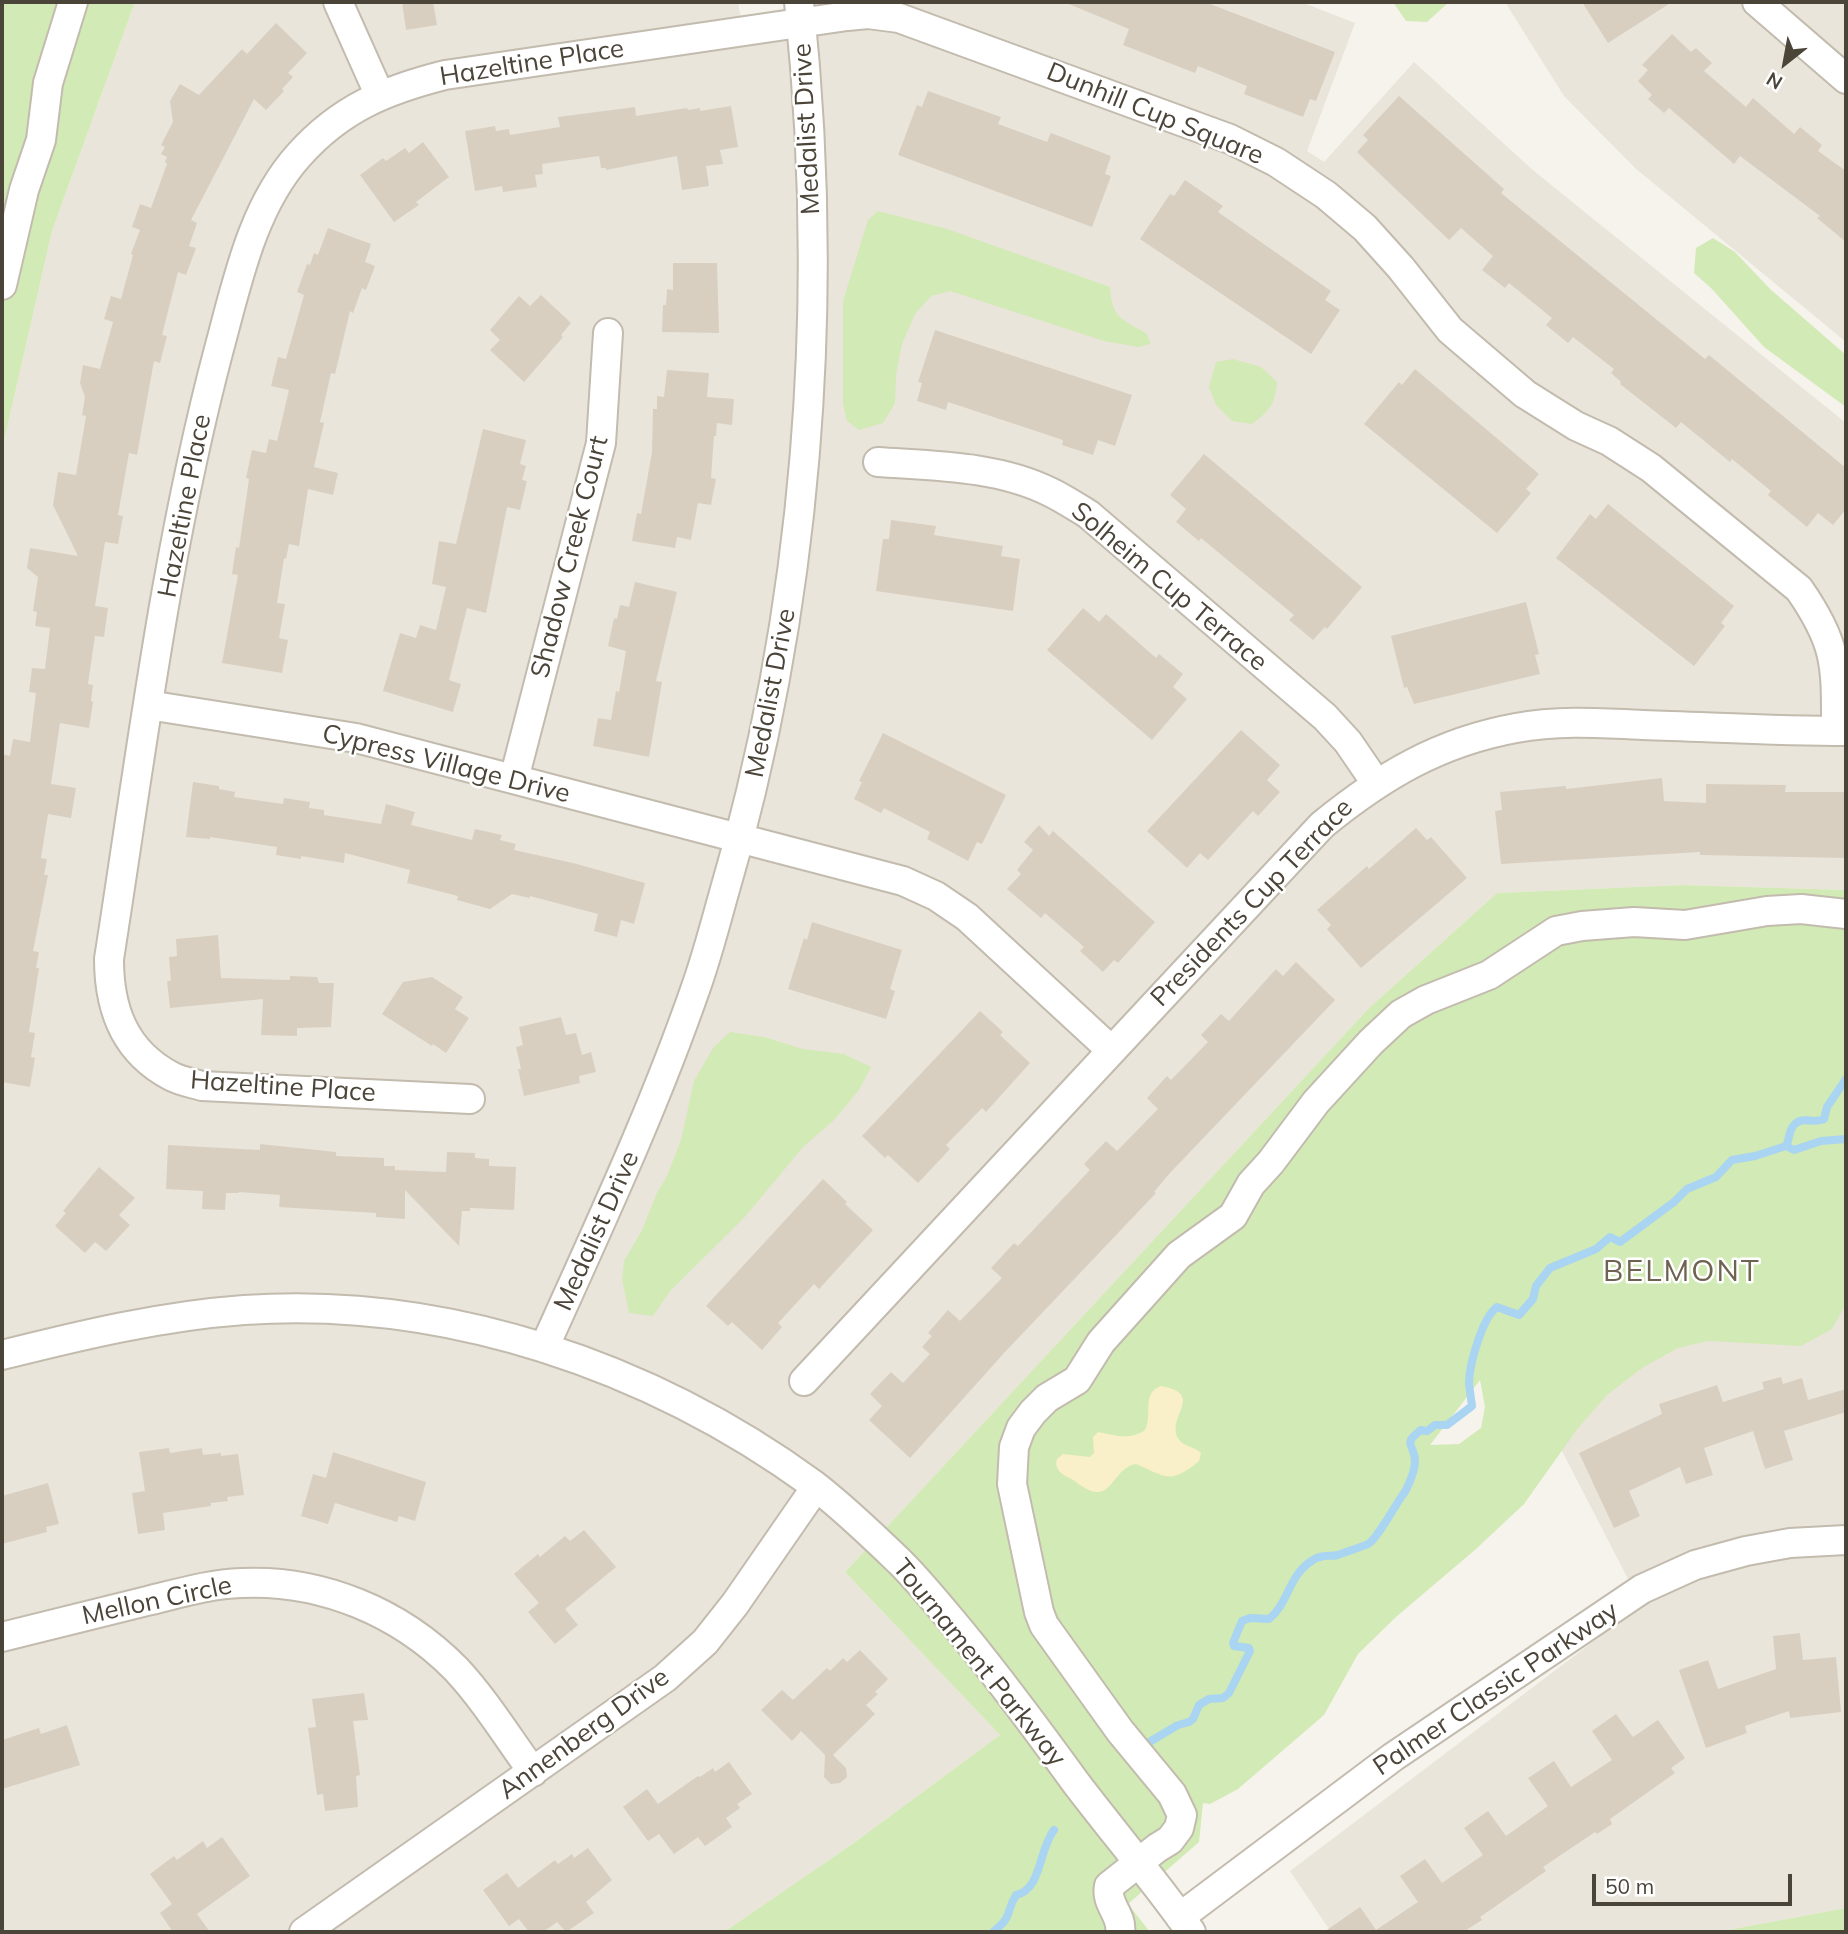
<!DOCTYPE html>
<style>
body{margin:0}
#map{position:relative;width:1848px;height:1934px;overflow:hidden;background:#f6f3ec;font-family:Mulish,sans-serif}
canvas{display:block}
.frame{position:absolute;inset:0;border:4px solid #4b4439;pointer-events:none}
.north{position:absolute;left:1750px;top:28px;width:70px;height:70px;-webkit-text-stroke:5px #fff;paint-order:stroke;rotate:211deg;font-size:19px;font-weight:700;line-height:28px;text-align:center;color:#4b4439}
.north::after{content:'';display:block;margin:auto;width:24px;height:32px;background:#4b4439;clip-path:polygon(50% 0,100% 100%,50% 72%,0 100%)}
.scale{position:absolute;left:1592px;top:1874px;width:200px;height:32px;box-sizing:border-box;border:4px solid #4b4439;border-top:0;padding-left:9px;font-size:21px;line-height:24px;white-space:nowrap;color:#4b4439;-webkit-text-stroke:5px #fff;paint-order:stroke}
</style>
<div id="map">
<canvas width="1848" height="1934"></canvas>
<div class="frame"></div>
<div class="north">N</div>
<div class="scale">50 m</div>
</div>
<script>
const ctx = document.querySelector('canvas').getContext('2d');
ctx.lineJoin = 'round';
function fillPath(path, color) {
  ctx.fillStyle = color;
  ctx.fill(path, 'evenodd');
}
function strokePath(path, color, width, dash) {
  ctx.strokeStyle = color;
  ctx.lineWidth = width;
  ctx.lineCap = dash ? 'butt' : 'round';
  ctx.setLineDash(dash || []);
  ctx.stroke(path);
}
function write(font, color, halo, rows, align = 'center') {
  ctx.font = font + ' Mulish,sans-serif';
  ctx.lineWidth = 5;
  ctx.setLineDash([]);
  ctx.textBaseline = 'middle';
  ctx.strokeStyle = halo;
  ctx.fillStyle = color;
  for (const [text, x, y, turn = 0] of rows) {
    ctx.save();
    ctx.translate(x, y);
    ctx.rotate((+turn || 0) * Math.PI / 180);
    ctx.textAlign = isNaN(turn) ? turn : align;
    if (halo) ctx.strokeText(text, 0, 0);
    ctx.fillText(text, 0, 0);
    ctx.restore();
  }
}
const residential = new Path2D(`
 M135,2H738L741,20L861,2H1301L1355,23L1307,151L1324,162L1414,62L1534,171L1846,423V890L1683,885L1497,893L1369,1008L845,1572L1000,1735L851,1845L724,1932H2V450L52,231Z
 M1505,2H1846V342L1635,168L1564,96Z
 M1846,1246V1908L1717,1932H1331L1290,1871L1615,1625L1642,1606L1548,1424L1717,1283Z`);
const green = new Path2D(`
 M2,2H135L52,231L2,450Z
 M1393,2H1449L1427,22L1406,21Z
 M878,211L947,229L1110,287C1112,318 1121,319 1146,333L1151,344L1138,347L1104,341L950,291L931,296L915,314L902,344L896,375L895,403L883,423L859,430L847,421L843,404V301L868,220Z
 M1713,238L1735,252L1770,289L1846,355V407L1764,347L1711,288L1694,273L1696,248Z
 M1233,359L1261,367L1277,382C1275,405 1270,410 1252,424L1232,421L1216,405L1209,387L1216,362Z
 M1683,885L1846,890V1304L1832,1329L1801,1346L1708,1341L1678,1348L1642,1368L1607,1395L1578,1428L1524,1504L1476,1549L1396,1617L1358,1654L1324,1715L1238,1789L1210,1804L1203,1803L1199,1842L1128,1904L1150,1932H724L851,1845L1000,1735L845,1572L1369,1008L1497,893ZM1480,1380L1485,1407L1481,1428L1459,1444L1430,1445Z
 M730,1032L764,1037L803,1049L844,1054L871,1067L859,1090L834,1120L803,1147L743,1219L670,1291L653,1316L629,1313L622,1279L624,1261L642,1230L657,1193L667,1176L681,1140L694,1081L713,1048Z
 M1846,1908V1932H1717Z`);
const sand = new Path2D(`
 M1161,1386C1206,1394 1166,1417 1178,1438C1183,1447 1194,1446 1201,1453L1199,1461C1170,1485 1166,1477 1136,1464C1110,1468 1113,1511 1076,1482C1067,1475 1059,1476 1056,1464L1057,1459L1063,1454L1090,1457L1094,1453L1093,1437L1098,1432C1115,1435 1129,1441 1145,1430C1153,1414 1141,1393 1161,1386Z`);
const stream = new Path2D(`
 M1786,1146L1794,1150L1821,1141L1846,1139
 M1146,1744L1178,1725L1189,1722L1193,1719L1199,1705L1209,1699L1223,1698L1229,1693L1250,1651L1249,1648L1234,1646L1233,1643L1242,1621L1250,1618L1269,1619C1289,1603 1288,1575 1313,1560C1322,1554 1329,1557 1338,1555C1342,1553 1365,1546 1368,1544C1376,1540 1395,1506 1402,1496C1408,1488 1415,1471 1415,1461C1415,1444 1401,1445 1421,1430L1427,1431L1435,1425H1447L1472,1406C1471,1399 1470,1391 1469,1384C1469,1365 1482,1318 1497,1307L1519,1315L1533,1299L1536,1286L1550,1268L1596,1249L1610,1237L1620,1242L1674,1202L1687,1189L1716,1177L1732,1160L1755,1156L1786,1146C1790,1139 1788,1130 1795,1124C1803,1116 1814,1124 1824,1119L1827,1107L1846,1079
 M993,1932C1014,1915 1005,1913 1016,1895C1042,1889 1038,1851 1054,1830`);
const building = new Path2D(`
 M402,2H433L437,25L406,30Z
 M1064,2H1205L1335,52L1316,101L1310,99L1303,117L1244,94L1247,86L1198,66L1195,73L1123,45L1129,29Z
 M1582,2H1672L1608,43Z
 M276,23L307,53L288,73L293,77L282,89L284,91L266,110L254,99L191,220L197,223L189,246L196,248L186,275L178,272L162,335L167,336L160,363L154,361L137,455L129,453L118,515L123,516L118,544L105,542L95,606L108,608L104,637L95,636L88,684L93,685L91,701L93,702L89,728L60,723L51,784L76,788L71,818L48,814L41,858L47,859L44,875H48L33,951L39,952L36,968H39L29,1032L35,1033L31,1057L35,1058L30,1087L2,1082V754L10,756L13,739L30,742L36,693L29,692L32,668L45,669L50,628L35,626L37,612L33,611L38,577L27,568L30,548L78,556L53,505L58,472L76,475L86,416L82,415L85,397L80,383L83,365L100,369L113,322L104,319L111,296L121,299L133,255L131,254L140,230L132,227L140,204L151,208L167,164L165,162L167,157L161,154L165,147L161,145L173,122L170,101L180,84L199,95L242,49L247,54Z
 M1672,34L1691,52L1696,48L1712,63L1704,71L1746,107L1753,98L1794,134L1800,127L1822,145L1818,151L1846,171V242L1817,218L1820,216L1740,156L1734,164L1669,108L1664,113L1648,99L1652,95L1638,81L1648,70L1642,65Z
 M928,91L1001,117L998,124L1047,142L1051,133L1111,156L1105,174L1111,176L1092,227L898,155L917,105L922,107Z
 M1399,96L1504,189L1501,193L1705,359L1709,355L1846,468V509L1833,525L1818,513L1807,527L1768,495L1771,491L1732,459L1730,462L1681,422L1676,428L1620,384L1621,382L1611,373L1614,369L1573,337L1568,343L1546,325L1552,318L1509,283L1505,288L1482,270L1493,256L1461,228L1449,240L1357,152L1368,140L1363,135Z
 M731,106L738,147L720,150L723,164L706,166L709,186L682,190L677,156L606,170V168H601L599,156L542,164L543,174L535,175L537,187L503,192L502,186L475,191L465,131L495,126L496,131L509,129L510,135L560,127L558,117L635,107L636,116L687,108L688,110L700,108V111Z
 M423,142L449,177L416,202L419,205L394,222L360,175L383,158L386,161L405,148L409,153Z
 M1185,180L1223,206L1218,212L1331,291L1325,300L1340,310L1311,354L1140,239L1170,194L1174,196Z
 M328,228L371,244L365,262L375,266L366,290L362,288L353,313L350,311L335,374L331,373L320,422L324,423L314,467L338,473L333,495L308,489L299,546L289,544L286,559L284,558L277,603L285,604L279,638L288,640L282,673L222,663L238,575L232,574L236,547L239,548L249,479L246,478L252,450L266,453L269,439L277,441L289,390L271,386L278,357L286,359L304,295L297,292L307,264L310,265L314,253L318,255Z
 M673,263H717L719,333L662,332L663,305H666L667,289L673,290Z
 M541,295L571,323L561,335L563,337L524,382L490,350L500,340L490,330L519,296L530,306Z
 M935,330L1132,395L1115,446L1098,440L1093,455L1062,445L1063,440L948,402L946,410L917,401L922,383L918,382Z
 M1415,369L1539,474L1526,489L1531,493L1497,533L1364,424L1399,382L1402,385Z
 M667,370L709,373L707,397L734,399L732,425L717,423L716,436H714L711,478L716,479L711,505L698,503L691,540L677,537L675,548L632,541L637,513L641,514L652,452L653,409H657V396L664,397Z
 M483,429L526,440L520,464L526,466L522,480L527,481L520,510L507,507L486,613L467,608L449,680L461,684L453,712L383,691L400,633L416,638L420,625L436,630L446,587L432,584L439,541L456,544Z
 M1204,454L1362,587L1327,629L1325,627L1313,640L1289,620L1294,615L1201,538L1199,541L1176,522L1186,509L1170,495Z
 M1608,504L1734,606L1721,623L1725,626L1694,666L1556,558L1590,514L1596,519Z
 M891,520L936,526L934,535L1003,546L1001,556L1020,559L1013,611L876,591L883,539H889Z
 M635,582L677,592L656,681L662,682L649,757L593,746L598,718L611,720L616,691L619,692L626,651L608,646L614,618L617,619L620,605L629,607Z
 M1526,602L1539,654L1535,655L1540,674L1414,704L1407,687L1404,688L1391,636Z
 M1083,608L1099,622L1106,614L1156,658L1159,654L1183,674L1173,687L1187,699L1152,740L1047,650Z
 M1241,730L1280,765L1267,780L1280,792L1258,816L1253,811L1208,860L1200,853L1187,868L1147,831Z
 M883,733L1006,795L982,844L977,842L968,861L927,839L930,832L884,808L881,813L854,799L862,782L859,781Z
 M1662,778L1664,801L1706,803V784L1786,785L1785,792H1846V858L1700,855V852L1501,864L1495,811L1502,810L1500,792L1566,786V789Z
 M193,782L219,786V789L235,792L234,797L283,804L284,798L310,802L309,808L324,810V815L381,824L386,804L415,812L411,825L472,840L475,829L502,835L500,840L516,844L514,850L573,863L645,883L634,924L621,920L617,937L594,931L598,914L530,896V898L512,894L490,909L457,900L458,896L407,883L410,870L345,853L344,863L301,856V859L276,855L277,847L210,837V839L186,837Z
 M1039,825L1049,836L1053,831L1155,922L1118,963L1114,960L1103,972L1080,951L1084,947L1045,913L1041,918L1007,889L1021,874L1017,870L1033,850L1024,842Z
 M1416,828L1427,840L1431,837L1467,878L1361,968L1327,929L1331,925L1317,910L1367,866L1369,869Z
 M812,922L902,950L890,989L895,991L886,1019L788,989L804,938L807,940Z
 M218,935L221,978L290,980V976L317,977L319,983H334L331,1027L297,1028V1036L261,1035L263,999L170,1008L167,981H171L169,957L177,956L176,939Z
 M1296,962L1335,1000L1169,1174L1154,1192L1156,1193L1004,1353L910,1458L869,1420L882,1406L870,1394L891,1372L903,1383L930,1354L922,1347L932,1336L928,1333L948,1310L960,1321L1002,1278L991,1268L1014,1243L1018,1246L1090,1170L1084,1164L1106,1141L1117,1151L1158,1109L1147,1098L1167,1076L1171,1080L1208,1042L1201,1035L1221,1014L1229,1021L1276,969L1283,976Z
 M432,977L463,997L455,1009L469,1018L446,1053L433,1044L432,1046L382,1014L403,982Z
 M980,1011L1003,1032L1000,1035L1030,1063L986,1112L982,1108L946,1145L950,1149L918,1183L888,1155L885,1158L862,1136Z
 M561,1017L566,1035L576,1033L582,1055L591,1052L596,1072L579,1076L580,1083L524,1096L518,1069H521L516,1047L523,1045L519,1027Z
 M260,1144L336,1152V1156L384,1158V1166H395V1170L446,1172L447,1152L475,1153V1158L489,1159V1166L516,1167L514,1210L470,1208V1211H462L459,1246L405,1190V1219L376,1217V1213L279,1207L280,1195L239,1192V1193H226L225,1210L202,1209L203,1191L166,1189L168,1145L260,1150Z
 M99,1167L135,1198L119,1215L130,1225L106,1251L95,1242L85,1253L55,1226L66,1213L63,1211Z
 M823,1179L847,1202L845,1204L873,1230L819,1289L814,1284L778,1323L782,1327L762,1350L732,1322L728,1326L706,1306Z
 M1781,1377L1783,1384L1802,1378L1808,1400L1846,1389V1412L1784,1431L1793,1460L1765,1469L1753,1431L1704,1448L1713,1475L1686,1484L1680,1467L1629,1491L1640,1516L1614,1528L1579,1453L1662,1414L1659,1404L1717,1385L1723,1402L1764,1389L1762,1382Z
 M169,1448L170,1453L202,1448L203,1455L221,1453V1456L238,1454L244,1495L227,1497L228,1501L211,1503V1506L163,1513L165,1530L138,1534L132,1493L145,1491L139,1452Z
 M333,1452L426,1482L415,1521L399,1516L397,1522L335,1503L328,1524L301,1516L313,1474L326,1478Z
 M48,1483L59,1524L46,1527L47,1532L2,1544V1496Z
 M584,1530L616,1567L565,1609L578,1625L555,1644L528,1612L539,1603L514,1574L538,1554L540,1557L565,1536L570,1541Z
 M1800,1633L1803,1660L1836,1657L1841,1712L1790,1718L1789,1711L1745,1726L1747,1733L1706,1748L1679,1670L1708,1660L1718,1689L1776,1669L1773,1636Z
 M860,1650L888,1679L875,1692L878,1694L866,1705L875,1714L833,1755L846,1768L847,1777L840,1783L831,1784L824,1777L825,1755L801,1731L792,1741L761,1710L782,1690L793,1700L827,1668L830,1671L843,1658L847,1662Z
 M364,1693L368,1720L353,1721L360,1775L356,1776L358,1807L325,1811L323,1794L317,1795L308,1728L316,1727L312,1699Z
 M1616,1714L1633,1737L1658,1720L1685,1758L1671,1768L1675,1773L1610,1819L1612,1824L1597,1834L1595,1832L1543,1867L1546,1871L1480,1917L1482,1920L1463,1932H1324L1360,1907L1376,1930L1418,1902L1400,1876L1425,1859L1442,1883L1483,1855L1464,1828L1488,1811L1506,1836L1548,1806L1528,1778L1554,1761L1571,1787L1612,1760L1592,1731Z
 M67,1725L80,1765L2,1789V1740L39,1728L41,1734Z
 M729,1762L752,1794L737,1804L740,1808L726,1818L732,1827L705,1846L698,1837L674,1854L659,1834L648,1841L623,1807L647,1789L658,1804L698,1776L700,1777L713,1768L715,1772Z
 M222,1837L250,1876L197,1914L210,1932H173L160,1913L172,1904L150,1874L174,1856L177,1860L203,1841L207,1848Z
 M588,1848L612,1880L586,1902L594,1913L566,1932L557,1922L543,1932H529L519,1919L509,1926L483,1890L507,1873L518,1888L555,1860L558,1864L572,1854L574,1858Z`);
const minor = new Path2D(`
 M338,2L380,96
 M1757,2L1846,79
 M2,285L24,190L41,140L48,83L73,2
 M878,462C935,466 998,466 1050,492C1063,498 1076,507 1088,514L1325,717L1348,742L1376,783
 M148,705L356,738L903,881L936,896L967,917L1111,1050
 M514,779L601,443L608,333
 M470,1099L202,1086C192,1083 180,1081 171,1076C124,1051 109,1009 109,959C141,755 166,549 219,349C237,283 252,207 299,155C341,108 386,90 445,75L847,16L868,14L899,18L1230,139L1276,162L1326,195L1365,228L1401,268L1450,330L1525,394L1576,426L1609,441L1651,468L1799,589C1838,645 1836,666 1836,731
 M544,1348C598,1228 653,1111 696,987C706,959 714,929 722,900C808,609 831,303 799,2
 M2,1355C82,1335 161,1316 244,1310C446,1296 651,1366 814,1485C844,1508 873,1536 900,1562C922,1584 942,1609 962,1633C1002,1682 1039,1732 1076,1783C1114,1833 1155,1881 1191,1932
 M804,1381L1322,825C1382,776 1439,742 1516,728C1558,720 1601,723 1643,725C1711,727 1779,731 1846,731
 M2,1637C50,1625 98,1613 147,1601C177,1594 209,1584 241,1583C321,1579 400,1612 456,1669C485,1700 508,1738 533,1772
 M1180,1917L1393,1757L1642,1589L1695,1565L1746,1551L1790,1543L1846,1540
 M304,1932L665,1678L705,1642L735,1604L816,1487
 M1120,1932C1123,1915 1105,1904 1109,1886L1157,1848L1170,1840L1179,1828L1182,1815L1172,1794L1120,1731L1044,1625L1039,1612L1012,1484L1014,1447L1021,1428L1033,1412L1047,1398L1077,1380L1101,1342L1179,1255L1233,1216L1251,1184L1271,1162L1316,1102L1371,1042L1401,1014L1426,1000L1489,975L1556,931L1582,926L1634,922L1685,925L1767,911L1801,909L1846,914`);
const streetNames = [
 ["Hazeltine Place",532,63,-9],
 ["Dunhill Cup Square",1155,114,22],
 ["Medalist Drive",807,129,-93],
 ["Hazeltine Place",185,506,-79],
 ["Shadow Creek Court",570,557,-76],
 ["Solheim Cup Terrace",1169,587,40],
 ["Medalist Drive",771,693,-79],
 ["Cypress Village Drive",446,764,14],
 ["Presidents Cup Terrace",1252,903,-46],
 ["Hazeltine Place",283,1087,4],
 ["Medalist Drive",597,1231,-66],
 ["Mellon Circle",157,1601,-12],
 ["Tournament Parkway",979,1663,51],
 ["Palmer Classic Parkway",1496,1689,-34],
 ["Annenberg Drive",584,1734,-36]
];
const quarterNames = [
 ["BELMONT",1682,1272]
];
fillPath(residential, '#eae5da');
fillPath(green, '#d2eab5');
fillPath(sand, '#f9efc9');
strokePath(stream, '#a9d4f2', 8);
fillPath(building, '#d8cfc1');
strokePath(minor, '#c2bbae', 32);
strokePath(minor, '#fff', 28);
write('26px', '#4b4439', '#fff', streetNames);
ctx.letterSpacing = '2px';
write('30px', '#6e6250', '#fff', quarterNames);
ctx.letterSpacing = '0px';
</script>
